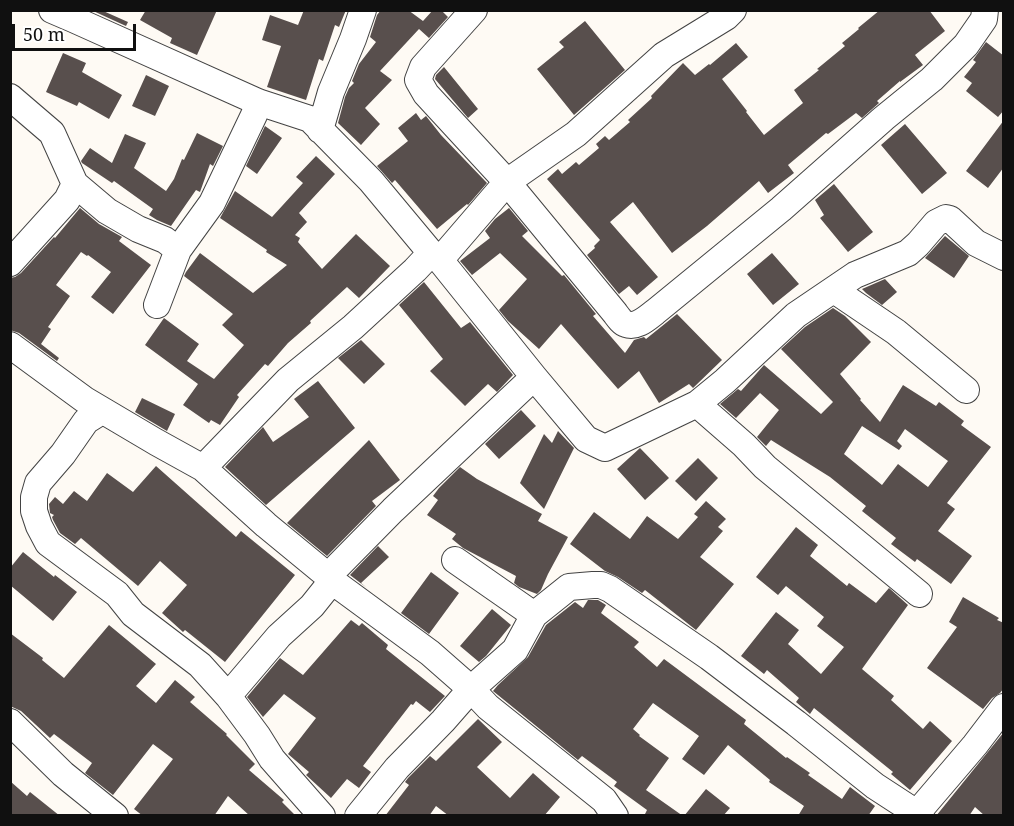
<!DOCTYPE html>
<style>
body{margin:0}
#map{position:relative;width:1014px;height:826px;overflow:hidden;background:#fefaf4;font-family:"Noto Serif",serif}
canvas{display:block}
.frame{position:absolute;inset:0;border:12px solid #101010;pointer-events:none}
.scale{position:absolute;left:12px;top:24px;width:124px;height:27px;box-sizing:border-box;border:3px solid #101010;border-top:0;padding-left:8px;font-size:18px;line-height:21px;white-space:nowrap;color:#101010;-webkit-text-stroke:4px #fff;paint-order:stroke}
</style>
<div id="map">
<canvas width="1014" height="826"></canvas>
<div class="frame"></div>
<div class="scale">50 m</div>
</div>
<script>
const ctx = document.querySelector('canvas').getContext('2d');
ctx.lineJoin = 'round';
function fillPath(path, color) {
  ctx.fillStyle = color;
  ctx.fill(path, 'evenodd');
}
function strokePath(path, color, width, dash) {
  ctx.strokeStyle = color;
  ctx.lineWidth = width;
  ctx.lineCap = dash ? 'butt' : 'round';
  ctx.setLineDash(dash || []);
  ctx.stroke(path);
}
const building = new Path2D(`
 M91,10H101L128,22L126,26Z
 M146,10H217L197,55L170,43L172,38L140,20Z
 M304,10H346L339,27L335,25L323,61L319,59L306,100L267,87L281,46L262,40L270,15L298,25Z
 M381,10H408L423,21L433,10H441L448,17L429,38L419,29L380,71L392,80L365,108L380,124L361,145L338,123L345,97L349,88L354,83L352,81L359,64L376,42L370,37L377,15Z
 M880,10H929L945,31L915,55L923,65L900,82V81L877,101L879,103L862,118L856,113L828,134L826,133L788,165L794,173L768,193L759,181L707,226L672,253L633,202L610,222L658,277L637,295L629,286L619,294L587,255L595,248L594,246L600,240L547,179L558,169L562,174L576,162L579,165L599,148L596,144L605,136L609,140L630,122L628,120L652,98L651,96L683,63L695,75L709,64L710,65L736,43L748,57L722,79L747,111L746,112L764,135L803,103L794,90L819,70L817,69L845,46L842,43L859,29L858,28Z
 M585,21L625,70L574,115L537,69L564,47L559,42Z
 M986,42L1004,56V110L998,117L966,91L972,83L964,77L976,62L973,60Z
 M63,53L86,63L82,72L122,95L109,119L79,102L77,106L46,92Z
 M444,67L478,109L468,118L435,79L436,75Z
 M146,75L169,86L155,116L132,106Z
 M416,113L421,120L426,116L441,135L487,183L468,205L467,204L437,229L395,180L392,183L377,166L408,141L398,128Z
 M1004,120V167L988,188L966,171Z
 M905,124L947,173L922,194L881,145Z
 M265,126L282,138L257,174L246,166Z
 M197,133L223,146L213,166L210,164L200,192L196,190L171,226L157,220L149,215L153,209L114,181L112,183L82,163L81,161L90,148L112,163L125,134L146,143L134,168L166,191L174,179L182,159L184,160Z
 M316,156L335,174L299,213L307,222L295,235L300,238L298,242L322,269L356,234L390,266L359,298L347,287L310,321L311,323L288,343L268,366L265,364L237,395L239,397L220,425L211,420L209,423L183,405L198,384L145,345L164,318L199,344L187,361L214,379L244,345L222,325L233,314L184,276L186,272L200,253L253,293L287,265L266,252L267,250L220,218L235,191L272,217L303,183L296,177Z
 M834,184L873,232L848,252L820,218L824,215L815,200Z
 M80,208L99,224L122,237L119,241L151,265L113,314L91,297L111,272L88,255L87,256L81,252L56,285L70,296L48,327L51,329L41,344L59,358L57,361L19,333L10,330V278L15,277L21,273L54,237L55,238Z
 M509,208L528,231L522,236L562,276L564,275L596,314L593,316L625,353L634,340L644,337L646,339L677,314L722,360L693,388L689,384L659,403L639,371L618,389L561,324L539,349L508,321L499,310L527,279L500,253L472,275L460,261L490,238L485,231L495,219Z
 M945,236L969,256L954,278L925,258Z
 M772,253L799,284L773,305L747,274Z
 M885,279L897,292L882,305L866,293L862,289Z
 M424,282L461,328L470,322L513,375L497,392L488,384L465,406L430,371L443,359L399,305Z
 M833,308L845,316L871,342L840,374L861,399L860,400L880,422L903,385L936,406L939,402L964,421L961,425L991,447L947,503L955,509L938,531L972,556L951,584L917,559L915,562L891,544L896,538L862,511L866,506L830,477L771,440L766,446L757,437L779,410L760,393L736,418L720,404L738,389L741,391L764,365L821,414L833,402L781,349L805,327ZM862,426L899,450L902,446L897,441L905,429L948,461L928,487L898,464L882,485L844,454Z
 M361,340L385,364L364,384L338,358Z
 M318,381L355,428L266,505L225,467L263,427L273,442L309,417L294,399Z
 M142,398L175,414L167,431L135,412Z
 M521,410L536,426L499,459L485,444Z
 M558,431L574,448L544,509L520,483L544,434L552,443Z
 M369,440L400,480L372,501L376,506L327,556L287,523Z
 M640,448L669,478L645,500L617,469Z
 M698,458L718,478L696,501L675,481Z
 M156,466L236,537L241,531L295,575L225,662L185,630L183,632L162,613L187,585L160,561L138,586L81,538L75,544L60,533L53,520L52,517L54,515L50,513L49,504L55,497L63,504L74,491L87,501L107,473L133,492Z
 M460,467L477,479L542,514L538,521L568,537L548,574L541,590L537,594L519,587L514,583L516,576L463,548L452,539L456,534L427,515L438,500L433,496L439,488Z
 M706,501L726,519L718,527L723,531L700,557L734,584L696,630L645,590L642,593L618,577L605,571L570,544L594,512L630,539L647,516L678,539L698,517L694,514Z
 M796,527L818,545L810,556L847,586L849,583L876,603L889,588L908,605L862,669L894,696L891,700L923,729L930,721L952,741L910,790L891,774L893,772L814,708L810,714L796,702L799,698L767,670L764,674L741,656L776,612L799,630L788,644L821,674L844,647L817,626L824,617L786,586L778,595L756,577Z
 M378,546L389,557L361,583L367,588L350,575Z
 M23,552L54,577L55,575L77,592L53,621L10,585V568Z
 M431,572L459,593L429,634L401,613Z
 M963,597L999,618L997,620L1004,623V688L1000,693L992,698L983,709L927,668L957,627L949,622Z
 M588,600H598L606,605L601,613L639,642L634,647L657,667L664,659L746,720L744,724L786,758L787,757L810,773L808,775L842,799L850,787L875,806L868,816H798L804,806L769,782L770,780L728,745L704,775L682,759L699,736L653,703L633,729L640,735L639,736L669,758L646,790L683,816H644L647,810L614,786L617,782L582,756L578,760L493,691L498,685L528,657L546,625L575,602L583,608Z
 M492,609L511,625L486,656L479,662L460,646Z
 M351,620L359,626L362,623L388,645L386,649L445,696L430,712L416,701L413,705L411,704L363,766L371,772L359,788L347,779L331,798L306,775L309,772L288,754L316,718L284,694L263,717L247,697L280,658L303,675Z
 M109,625L156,664L136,686L156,703L175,680L195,697L190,702L227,734L226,735L255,764L249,770L284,800L282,802L296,816H250L228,796L214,816H143L134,809L173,759L153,744L113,795L85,773L92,763L54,734L50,738L21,711L10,706V633L43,658L42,660L64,678Z
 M478,719L502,742L477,767L510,798L533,773L560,797L544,816H449L436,806L429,816H385L409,785L405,782L408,778L430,756L436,761Z
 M1004,732V816H985L975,807L969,816H936Z
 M10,781L27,796L30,792L60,816H10Z
 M706,789L730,808L723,816H684Z`);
const minor = new Path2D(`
 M52,10L73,19L258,102L310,119L371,181L431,253L440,260L534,377L586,439L605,448L697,404L725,381L796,315L855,275L908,253L918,244L936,223L946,218L950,219L976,243L1004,257
 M474,10L423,67L418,80L426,94L507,182L615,313C618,317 622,323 626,324C637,328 647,318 655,312L781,209L884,118L932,79L966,45L984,19L985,10
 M10,97L52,133L75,184L107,211L138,229L165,240L178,250
 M320,130L331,92L353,39L363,10
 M440,260L507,182L576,134L664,55L726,17L733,10
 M10,263L67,200L75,184
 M834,290L896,332L966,390
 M157,305L178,250L212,203L254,115L258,102
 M10,345L85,400L156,442L203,468L266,525L328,576L332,581L430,653L471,689L488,707L604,800L615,816
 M697,404L744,445L765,467L919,594
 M102,411L86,421L63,454L38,483L34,497V511L39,526L48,543L117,594L133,614L200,665L228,696L257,735L272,759L322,816
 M203,468L288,380L353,327L415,270L431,253
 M455,560L534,615
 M328,576L393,510L534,377
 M228,696L279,636L312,606L332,581
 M10,722L63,774L115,816
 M917,813L975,745L1004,707
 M358,816L397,768L443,721L471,689L515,650L534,615L569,587L593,585H601L610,589L709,657L796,723L875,786L921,816`);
fillPath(building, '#584f4d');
strokePath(minor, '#434343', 28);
strokePath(minor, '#fff', 26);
</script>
